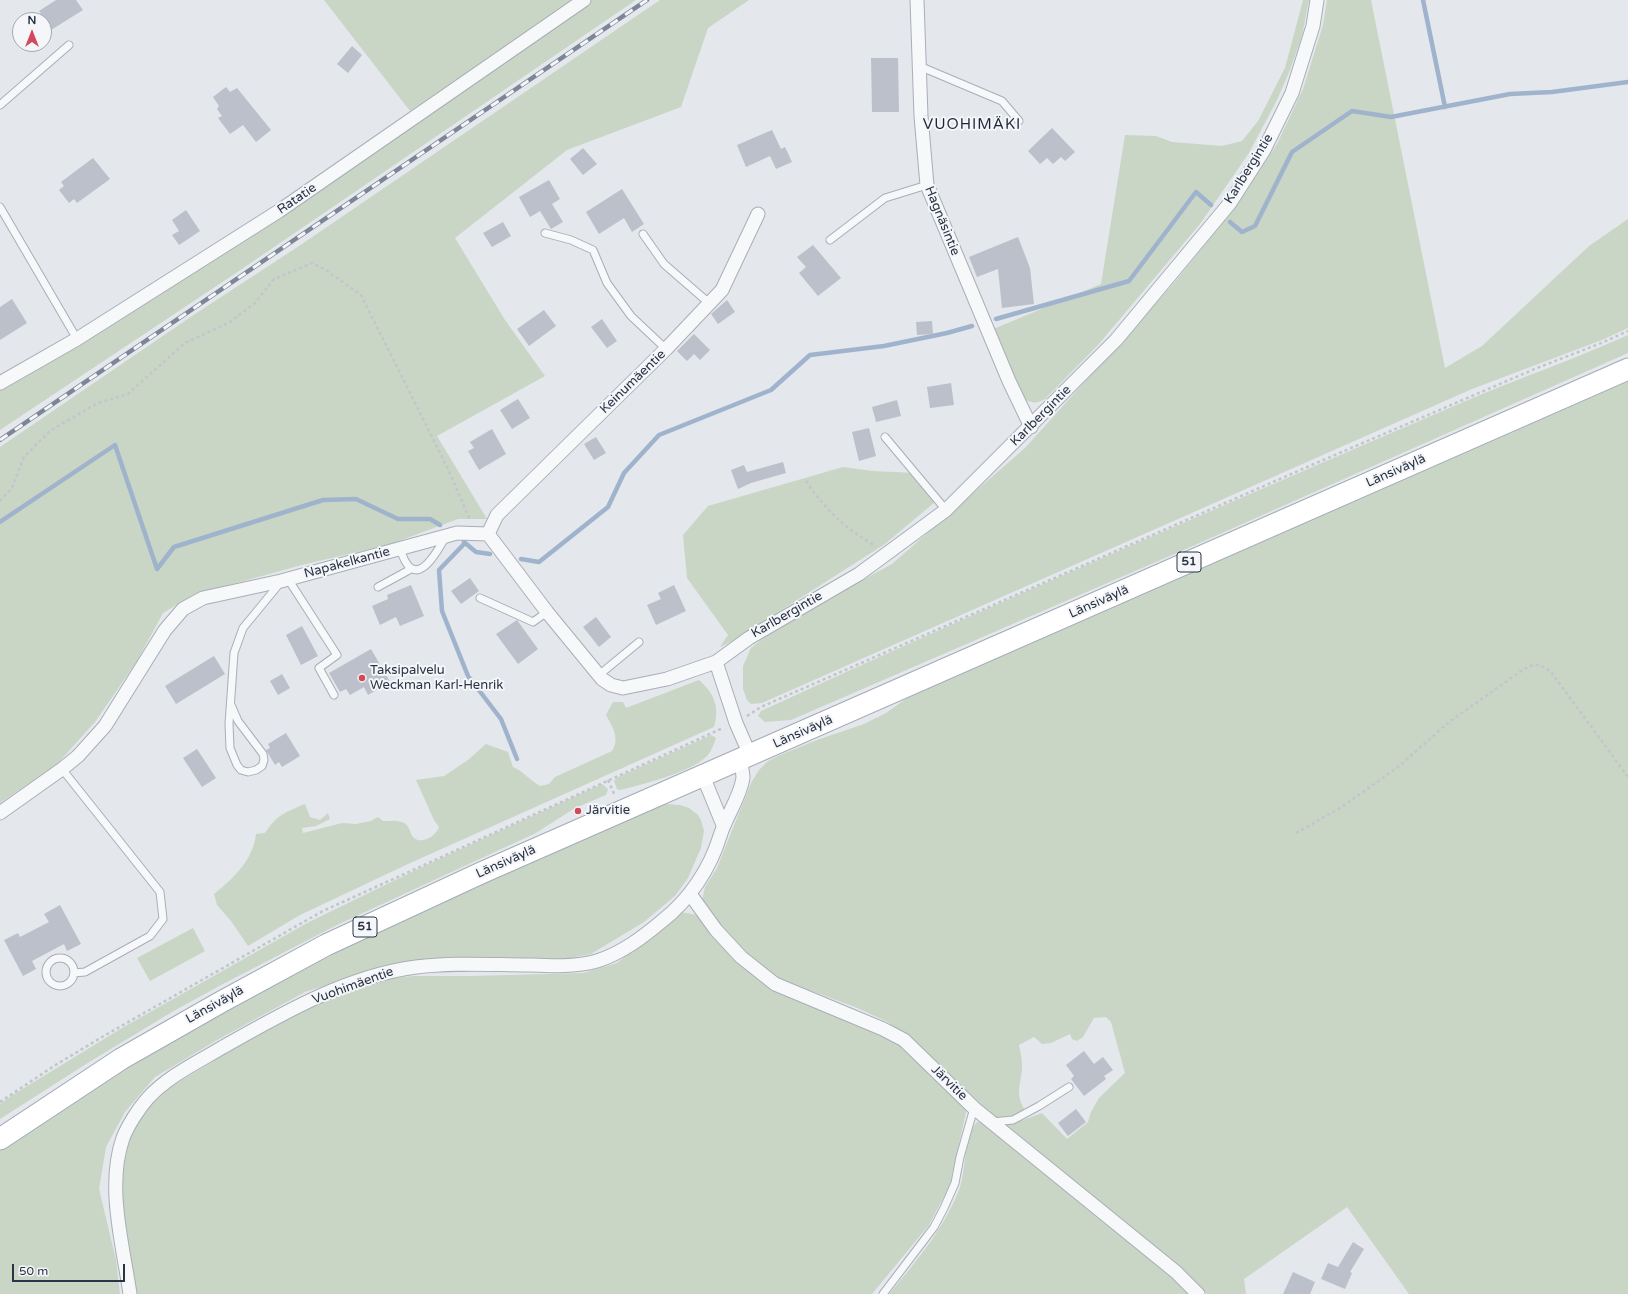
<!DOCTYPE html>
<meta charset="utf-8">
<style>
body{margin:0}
#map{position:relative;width:1628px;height:1294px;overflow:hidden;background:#e4e7ec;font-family:"Varela Round",sans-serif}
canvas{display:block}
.north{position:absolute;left:12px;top:12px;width:40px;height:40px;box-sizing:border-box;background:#f4f6f9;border:1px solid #a4a8b1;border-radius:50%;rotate:0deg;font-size:11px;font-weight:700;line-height:16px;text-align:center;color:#2b3445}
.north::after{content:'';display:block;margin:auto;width:14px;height:18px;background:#d1495b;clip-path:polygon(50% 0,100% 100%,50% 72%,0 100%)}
.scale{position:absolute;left:12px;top:1264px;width:113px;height:18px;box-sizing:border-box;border:2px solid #2b3445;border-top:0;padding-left:5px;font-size:12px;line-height:14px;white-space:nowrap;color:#2b3445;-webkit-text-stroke:3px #f4f6f9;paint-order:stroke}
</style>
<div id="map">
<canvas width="1628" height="1294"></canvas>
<div class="north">N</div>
<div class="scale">50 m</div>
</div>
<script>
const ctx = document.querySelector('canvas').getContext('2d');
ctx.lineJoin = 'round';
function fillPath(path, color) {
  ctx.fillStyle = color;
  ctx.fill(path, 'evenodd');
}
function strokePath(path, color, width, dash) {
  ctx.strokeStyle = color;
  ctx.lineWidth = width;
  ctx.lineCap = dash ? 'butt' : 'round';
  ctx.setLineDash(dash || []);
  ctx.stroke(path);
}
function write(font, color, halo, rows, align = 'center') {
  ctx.font = font + ' "Varela Round",sans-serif';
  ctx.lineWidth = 4;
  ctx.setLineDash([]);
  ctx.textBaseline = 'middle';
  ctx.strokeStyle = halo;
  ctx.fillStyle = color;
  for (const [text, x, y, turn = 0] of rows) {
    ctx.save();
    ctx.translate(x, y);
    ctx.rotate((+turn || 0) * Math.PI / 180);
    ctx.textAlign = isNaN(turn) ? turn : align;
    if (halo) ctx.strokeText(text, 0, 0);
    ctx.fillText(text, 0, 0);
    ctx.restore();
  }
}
const green = new Path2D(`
 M324,0H576L410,111Z
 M589,0H636L242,269L0,430V387Z
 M660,0H749L708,28L681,107L567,150L455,238L505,320L545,376L437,436L487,519H458L391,544L302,565L193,595L163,613L137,661L95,722L57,764L0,803V447L195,314L299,246Z
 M1303,0H1309L1302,36L1290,70L1277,100L1249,153L1200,224L1098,345L1045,399C1037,404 1032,403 1024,399L991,330L1101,284L1125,135L1156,136L1172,142L1222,146L1242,141L1258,121L1285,68Z
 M1327,0H1371L1445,368L1482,346L1589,246L1628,219V328L1602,340L1472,389L762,703L751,704L747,700L743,689V666L751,648L765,637L815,606L892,564L1025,448L1174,283L1236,206L1277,144L1303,89L1323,25Z
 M1628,335V353L1186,549L791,720L765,722L758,716L761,711C992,604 1227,504 1461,403C1516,379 1573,360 1628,335Z
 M1628,380V1294H1409L1347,1207L1244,1279L1246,1294H1207L1193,1279L1000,1125L1015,1123L1042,1113L1067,1139L1088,1122L1091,1112L1099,1098L1125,1073L1111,1022L1106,1017L1094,1018L1083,1037L1077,1041L1072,1039L1070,1034L1051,1043L1042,1044L1034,1037L1019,1045C1020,1051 1022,1057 1022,1064C1023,1081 1013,1092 1025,1110L1012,1117L996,1118L923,1050L888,1022L855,1007L782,980L764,969L741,951L706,911L702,900L705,887L717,868L751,783L759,770L768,761L780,755L817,740L864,724L886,713L917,691Z
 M843,467L873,471L915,473L935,502L885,544L733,641L720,647L728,635L687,578L683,535L708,506Z
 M699,680C714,693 720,707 714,727L408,864L300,915L248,946L231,921L217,905L214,894C234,878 253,860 256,834L265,833C278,814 284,813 305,804L310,817L320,820L328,813L330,819L316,826L302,828L303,833L342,823L356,824L371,821L378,817L383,821C389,821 396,820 402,822C410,825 409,832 413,837C421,846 437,835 439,827L434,820L416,780L444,776L468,760L486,744L508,752L513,767C524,772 530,780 540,786L549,784L555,777L612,751C620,738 613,728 606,715L613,702H623L626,708Z
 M711,735L716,738C714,744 711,753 706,757C691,772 641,785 620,790L617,789L614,781L616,778Z
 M602,784L608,789L606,795L575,808L536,833L337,925L221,985L172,1012L86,1064L0,1119V1104L11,1096L122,1028L307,923L422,867Z
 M666,804L680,805L689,808L698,815L701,820L704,831L701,848L688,878L675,896L644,922L591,954L559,960L397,963L305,992L217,1040L155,1077L125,1112L106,1147L99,1189L116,1260L120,1294H0V1150C96,1086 194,1026 296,973C410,913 529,863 646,810Z
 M680,912L698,915L740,963L878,1030L903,1046L967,1108L950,1185L929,1225L872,1294H137L123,1225L120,1186L125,1149L145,1110L167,1089L290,1015L373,981L412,976H471L583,973L617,963Z
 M193,928L205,951L150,981L137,958Z
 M977,1122L987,1123L1194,1294H889C916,1262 946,1226 960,1187C966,1168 964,1137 977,1122Z`);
const stream = new Path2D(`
 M1423,0L1445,107
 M1230,222L1242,232L1255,226L1292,152L1352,111L1391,117L1510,94L1552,92L1628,82
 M996,319L1129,281L1196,192L1211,205
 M0,522L115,445L157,569L174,547L323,500L356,499L398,519H430L440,525
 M464,542L476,552L490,554
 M465,543L439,570L442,611L468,676L501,719L517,759
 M521,559L539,562L608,507L624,473L659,435L771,390L810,355L884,346L947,333L972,326`);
const building = new Path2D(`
 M56,0H76L83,10L51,30L39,11Z
 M352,46L362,55L348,73L337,64Z
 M871,58H898L899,112H872Z
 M226,87L230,92L237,88L271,130L256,142L243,125L230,134L218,118L222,116L217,109L219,106L213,97Z
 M1052,128L1075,152L1065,161L1061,157L1053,164L1047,158L1040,164L1028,151Z
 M772,130L781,149L785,147L792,162L776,169L770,156L746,167L737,145Z
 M583,148L597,164L583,175L570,159Z
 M93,158L110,179L77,203L74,199L69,203L59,190L64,186L61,182Z
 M549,180L560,199L552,204L563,222L551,229L540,211L530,217L519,197Z
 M622,189L644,224L632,232L624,218L599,234L586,212Z
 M186,210L200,231L179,245L172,235L179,231L172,220Z
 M503,222L511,236L492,247L483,233Z
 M1018,237L1030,268L1034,304L1002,308L998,269L977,277L969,257Z
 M813,245L841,278L818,296L799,273L806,267L797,257Z
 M12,299L27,323L0,340V307Z
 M727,300L735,312L718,324L711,314Z
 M544,310L556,326L529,346L517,329Z
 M602,319L617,341L607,348L591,327Z
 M932,321L933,334L917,335L916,322Z
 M694,334L710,350L700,360L694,354L687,361L677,351Z
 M951,383L954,405L930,408L927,387Z
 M518,399L530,418L512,429L500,410Z
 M897,400L901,416L876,422L872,407Z
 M869,428L876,456L859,461L852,432Z
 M492,429L506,454L479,470L468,451L474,448L470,442Z
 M596,437L606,453L594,460L584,444Z
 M783,462L786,473L751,483L738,489L731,470L744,465L747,472Z
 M470,578L479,591L461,604L451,591Z
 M411,585L424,616L400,626L396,617L380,625L372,606L388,599L387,595Z
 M674,585L686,611L656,625L647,605L661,599L658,593Z
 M596,617L611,637L599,647L583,627Z
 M517,620L538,649L518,664L496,634Z
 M302,626L318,656L301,665L286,635Z
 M371,649L390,682L368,695L364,687L350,695L346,689L340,692L329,673Z
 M214,656L225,674L176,704L165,686Z
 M282,674L290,688L278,695L270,681Z
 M286,733L300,756L282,767L279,762L275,765L266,750L270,748L268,744Z
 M197,749L216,778L202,787L183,758Z
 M60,905L81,944L67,951L64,944L32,961L36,969L23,976L4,940L18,933L20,937L49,922L44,914Z
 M1084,1051L1094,1064L1103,1057L1113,1070L1104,1076L1106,1079L1084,1096L1071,1079L1074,1076L1066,1065Z
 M1076,1109L1086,1122L1068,1136L1058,1123Z
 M1353,1242L1364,1249L1350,1272L1352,1273L1345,1289L1321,1279L1328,1263L1338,1267Z
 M1293,1272L1315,1282L1310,1294H1283Z`);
const path = new Path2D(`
 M806,481C824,508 846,530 876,546
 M0,501L12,488L24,457L51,430L98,403L128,394L185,343L230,322L255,303L274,279L312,263L326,270L361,295L448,469L470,520
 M747,716L761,707L1314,464L1537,368L1604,342L1628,331
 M608,780L615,796
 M1296,833L1342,807L1398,767L1449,722L1521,671C1535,663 1538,662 1551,672L1628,777
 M0,1102L54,1066L102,1037L321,912L723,728`);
const lane = new Path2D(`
 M919,66L1002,101L1019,121
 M0,105L69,45
 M0,207L77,339
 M545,233L571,240L593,250L607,283L631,316L666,349
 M643,234L664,264L709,303
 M830,240L885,198L927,185
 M885,437L946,510
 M400,548C413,593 434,558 446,536
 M288,579L337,655L319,668L334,695
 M378,587L411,569
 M480,598L533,622L547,612
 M599,675L639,642
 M231,705L238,721L263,754L264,760L262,766L256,770L248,772L241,770L237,765L230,748L229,724L234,653L243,628L280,583
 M62,769L160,892L163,919L150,936L85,972L74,973
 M46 972a14 14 0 1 1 28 0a14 14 0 1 1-28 0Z
 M992,1122L1013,1120L1039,1106L1069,1087
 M883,1294L934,1227L944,1208L955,1183L960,1157L974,1108`);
const street = new Path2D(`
 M917,0L921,116L927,185L1009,381L1031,427
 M0,383L77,339L279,211L584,0
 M488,534L497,515L666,349L722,290L758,214
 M750,755L736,723L716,662L749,638L859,574L946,510L1116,340L1230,203L1264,150L1292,93L1313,26L1317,0
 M703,776L723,825
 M0,813L62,769L78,756L105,726L165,630L183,609L203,598L281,581L457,533L488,534L547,612L602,679L611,685L623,688L667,679L716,662
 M690,894L716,930L741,957L775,984L883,1029L904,1040L974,1108L1176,1272L1198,1294
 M130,1294C123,1245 106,1186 123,1138C128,1125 139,1108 148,1098C168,1076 198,1062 223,1047C283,1013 347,976 416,967C454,962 493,965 531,965C553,966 575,967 597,961C622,953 643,937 662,921C689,900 710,869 720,836C726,816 740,798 743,778C743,772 741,765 740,759`);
const primary = new Path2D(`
 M0,1139L121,1059L221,1002L326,945L481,873L1628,369`);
const rail = new Path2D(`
 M0,440L647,0`);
const markers = [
 [362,678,4,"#d1495b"],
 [578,811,4,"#d1495b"]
];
const shields = [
 [1189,562,24],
 [365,927,24]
];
const shieldNames = [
 ["51",1189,562],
 ["51",365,927]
];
const streetNames = [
 ["Karlbergintie",1249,169,-58],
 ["Ratatie",297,199,-34],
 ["Hagnäsintie",942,221,68],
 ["Keinumäentie",633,382,-44],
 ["Karlbergintie",1041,416,-45],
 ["Länsiväylä",1396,471,-24],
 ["Napakelkantie",347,563,-15],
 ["Länsiväylä",1099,602,-24],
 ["Karlbergintie",787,615,-30],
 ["Länsiväylä",803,732,-24],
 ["Länsiväylä",506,862,-24],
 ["Vuohimäentie",353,986,-20],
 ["Länsiväylä",215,1005,-29],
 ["Järvitie",949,1083,44]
];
const poiNames = [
 ["Taksipalvelu",370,671],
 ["Weckman Karl-Henrik",370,686],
 ["Järvitie",586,811]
];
const quarterNames = [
 ["VUOHIMÄKI",972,125]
];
fillPath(green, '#c9d6c5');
strokePath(stream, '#9fb4cc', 4.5);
fillPath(building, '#bbc0ca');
strokePath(lane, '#a9aeb7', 9);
strokePath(street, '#a9aeb7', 15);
strokePath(primary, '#a3abb8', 23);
strokePath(path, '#c2c5cb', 2.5, [3, 3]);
strokePath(lane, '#f7f8fa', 7);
strokePath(street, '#f7f8fa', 13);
strokePath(primary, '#fff', 21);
strokePath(rail, '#7d8696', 4.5);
strokePath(rail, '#f4f6f9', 3, [9]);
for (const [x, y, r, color] of markers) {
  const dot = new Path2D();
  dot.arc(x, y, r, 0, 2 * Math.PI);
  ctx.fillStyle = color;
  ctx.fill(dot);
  strokePath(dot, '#f4f6f9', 1.5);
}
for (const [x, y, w] of shields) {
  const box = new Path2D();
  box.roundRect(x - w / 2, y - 10, w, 20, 3);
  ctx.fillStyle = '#f4f6f9';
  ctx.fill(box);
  strokePath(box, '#2b3445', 1);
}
write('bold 12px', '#2b3445', null, shieldNames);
write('13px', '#2b3445', '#f4f6f9', streetNames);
write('13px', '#2b3445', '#f4f6f9', poiNames, 'left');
ctx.letterSpacing = '1px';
write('15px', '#1d2536', '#f4f6f9', quarterNames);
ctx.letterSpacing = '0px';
</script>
